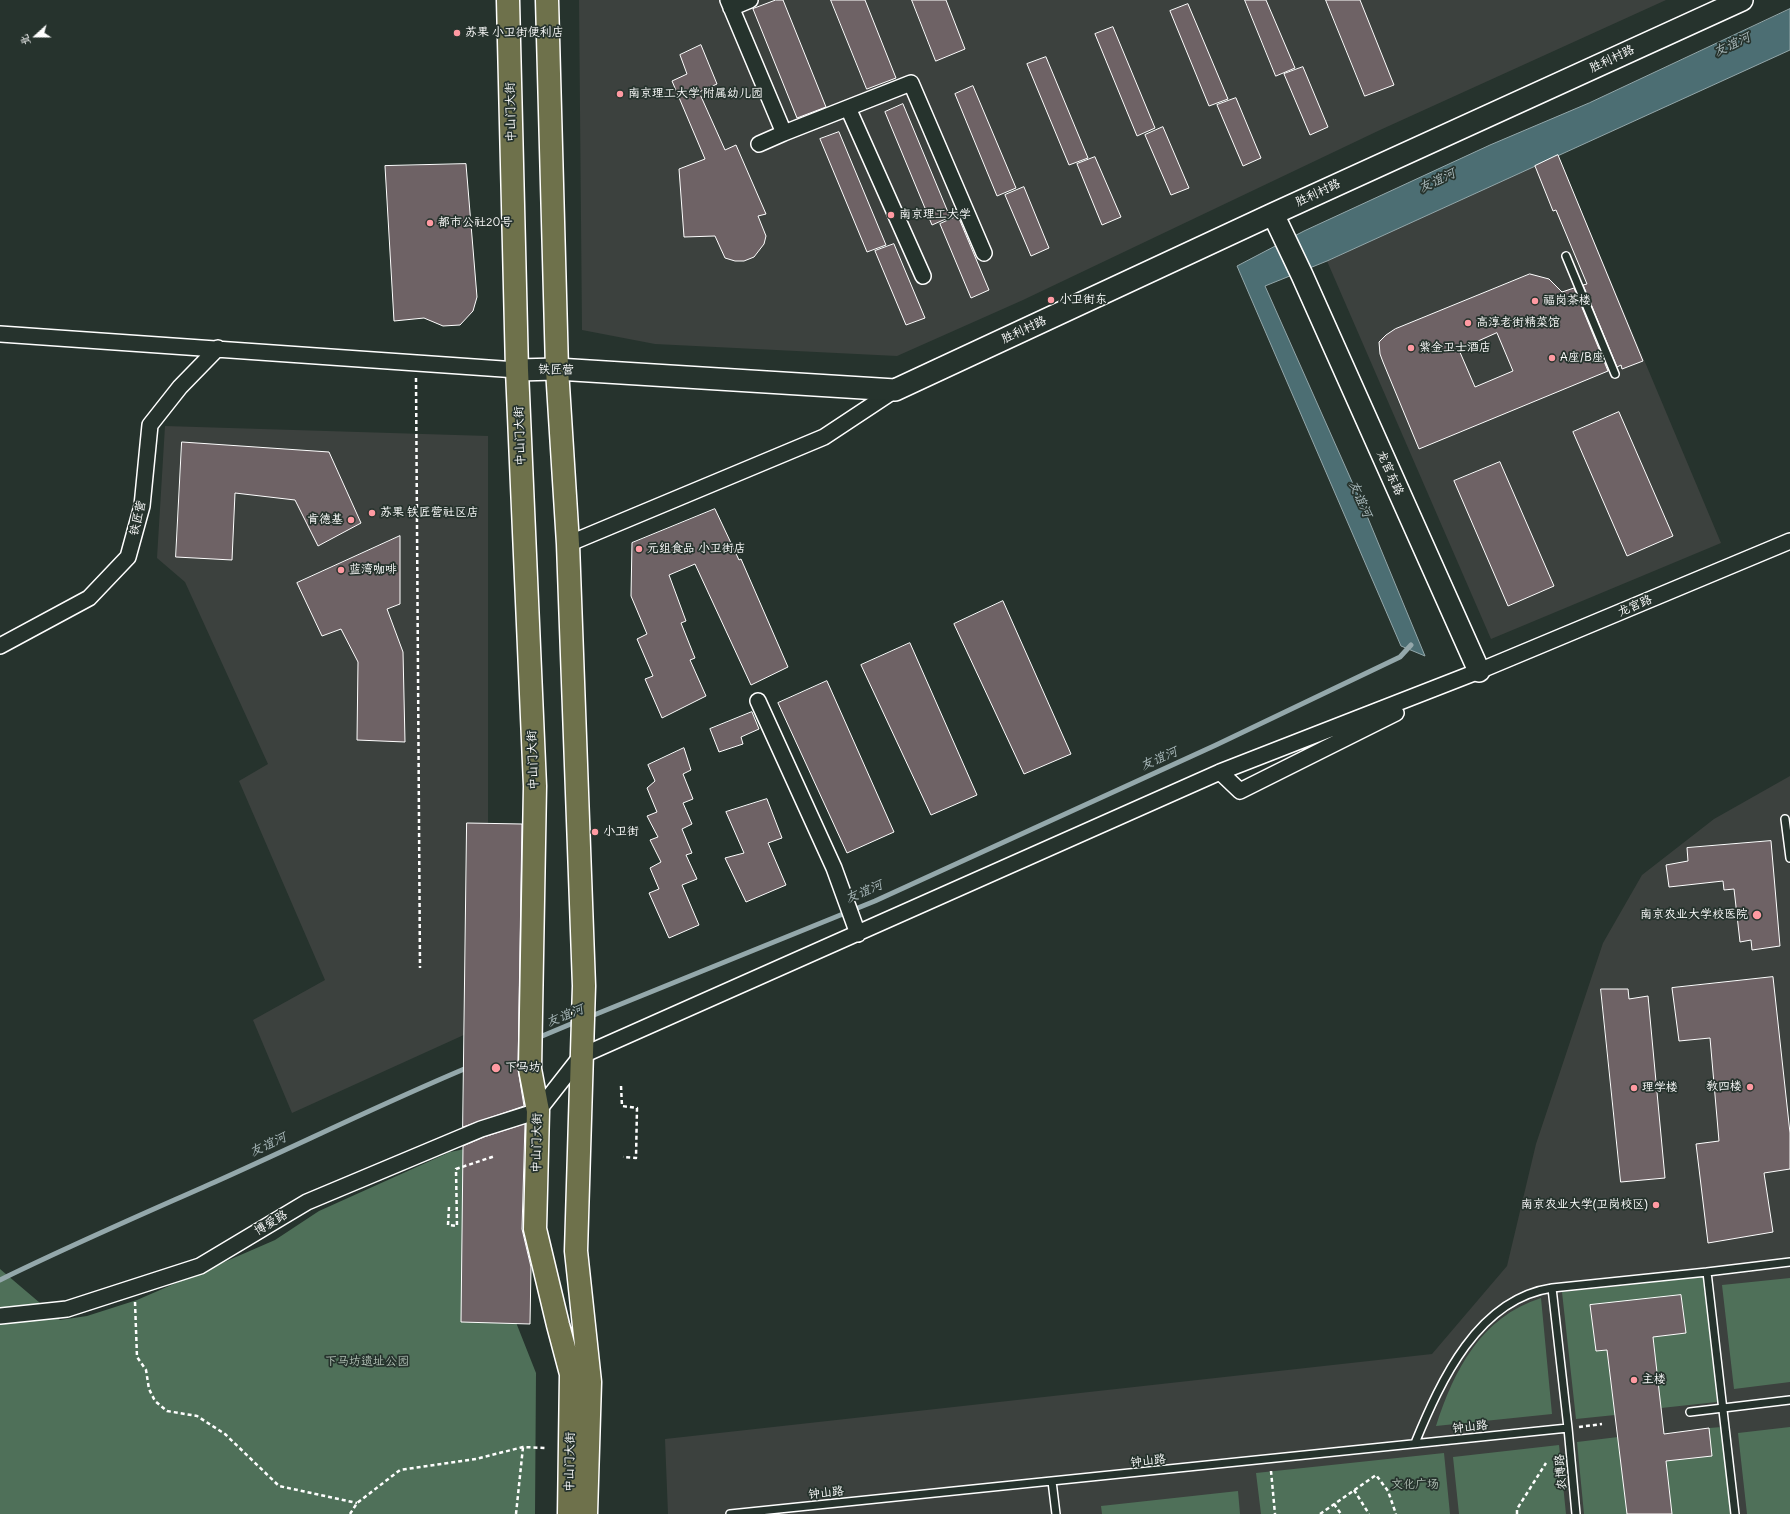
<!DOCTYPE html>
<meta charset="utf-8">
<style>
body{margin:0}
#map{position:relative;width:1790px;height:1514px;overflow:hidden;background:#26332d;font-family:Delius,"LXGW WenKai TC",sans-serif}
canvas{display:block}
.north{position:absolute;left:16px;top:16px;width:40px;height:40px;-webkit-text-stroke:3px #26332d;paint-order:stroke;rotate:249deg;font-size:11px;font-weight:700;line-height:16px;text-align:center;color:#fff}
.north::after{content:'';display:block;margin:auto;width:14px;height:18px;background:#fff;clip-path:polygon(50% 0,100% 100%,50% 72%,0 100%)}
</style>
<div id="map">
<canvas width="1790" height="1514"></canvas>
<div class="north">北</div>
</div>
<script>
const ctx = document.querySelector('canvas').getContext('2d');
ctx.lineJoin = 'round';
function fillPath(path, color) {
  ctx.fillStyle = color;
  ctx.fill(path, 'evenodd');
}
function strokePath(path, color, width, dash) {
  ctx.strokeStyle = color;
  ctx.lineWidth = width;
  ctx.lineCap = dash ? 'butt' : 'round';
  ctx.setLineDash(dash || []);
  ctx.stroke(path);
}
function write(font, color, halo, rows, align = 'center') {
  ctx.font = font + ' Delius,"LXGW WenKai TC",sans-serif';
  ctx.lineWidth = 3.5;
  ctx.setLineDash([]);
  ctx.textBaseline = 'middle';
  ctx.strokeStyle = halo;
  ctx.fillStyle = color;
  for (const [text, x, y, turn = 0] of rows) {
    ctx.save();
    ctx.translate(x, y);
    ctx.rotate((+turn || 0) * Math.PI / 180);
    ctx.textAlign = isNaN(turn) ? turn : align;
    if (halo) ctx.strokeText(text, 0, 0);
    ctx.fillText(text, 0, 0);
    ctx.restore();
  }
}
const built = new Path2D(`
 M579,0H1666L1380,130L1023,300L897,356L655,344L582,330Z
 M1558,155L1721,543L1491,639L1327,261Z
 M165,426L488,436V1024L292,1113L253,1020L325,980L239,781L268,764L185,582L157,558Z
 M1790,776V1514H668L665,1439L1432,1354L1507,1266L1536,1144L1603,943L1642,875L1714,819Z`);
const green = new Path2D(`
 M484,1145L489,1254L536,1373L535,1514H0V1269L60,1320L87,1316L137,1300L275,1240L319,1211L450,1152Z
 M1703,1277L1717,1402L1661,1408L1653,1337L1686,1333L1681,1295L1591,1305L1596,1351L1607,1350L1615,1415L1576,1419L1562,1292Z
 M1790,1278V1382L1734,1389L1722,1285Z
 M1541,1298L1552,1414L1436,1426C1454,1370 1481,1317 1541,1298Z
 M1722,1427L1730,1514H1672L1666,1461L1709,1428Z
 M1790,1427V1514H1747L1738,1433Z
 M1618,1437L1627,1514H1584L1577,1442Z
 M1559,1445L1566,1514H1459L1453,1457Z
 M1444,1453L1450,1514H1261L1256,1473Z
 M1238,1491L1240,1514H1102L1101,1506Z`);
const water = new Path2D(`
 M1790,9V50L1327,261L1265,286L1365,511L1425,656L1401,646L1237,266L1304,231L1490,145L1589,103Z`);
const stream = new Path2D(`
 M589,1017L875,901L1216,745L1400,657L1411,645
 M535,1039L578,1021
 M0,1280C71,1245 143,1214 215,1182C300,1144 383,1103 469,1067`);
const building = new Path2D(`
 M776,0H783L826,107L797,118L753,9Z
 M831,0H865L896,78L867,89Z
 M912,0H946L965,49L936,61Z
 M1245,0H1266L1295,68L1276,76Z
 M1326,0H1360L1394,85L1365,96Z
 M1188,4L1228,99L1209,106L1170,11Z
 M1113,27L1155,128L1137,136L1095,34Z
 M701,45L717,84L699,92L725,150L736,145L766,214L758,216L766,236L764,244L754,257L744,261H735L725,258L715,236L684,237L679,169L705,159L672,81L687,74L680,55Z
 M1046,57L1088,158L1069,165L1027,64Z
 M1303,67L1328,127L1310,135L1284,74Z
 M973,86L1016,188L997,196L955,94Z
 M1236,98L1261,158L1243,166L1217,105Z
 M903,104L950,217L932,225L885,112Z
 M1163,127L1189,188L1171,195L1145,135Z
 M839,132L886,245L867,252L820,139Z
 M1558,155L1643,361L1622,369L1621,365L1617,367L1583,285L1587,284L1556,210L1553,211L1535,166Z
 M1095,157L1121,217L1102,225L1077,164Z
 M466,164L477,297L473,311L460,325L443,326L424,318L394,321L385,166Z
 M1024,187L1049,248L1031,256L1005,195Z
 M958,216L989,290L971,298L940,224Z
 M894,244L925,318L906,325L875,251Z
 M1530,274L1549,279L1562,292L1574,288L1608,371L1419,449L1383,362L1380,354L1379,342L1386,335L1395,329ZM1497,333L1513,371L1475,387L1459,350Z
 M1619,412L1673,536L1627,556L1573,432Z
 M182,442L329,452L361,523L318,546L295,500L235,493L232,560L176,557Z
 M1500,462L1554,586L1508,606L1454,481Z
 M715,509L739,560L741,559L788,667L751,685L695,564L669,575L686,621L681,623L695,658L690,660L706,696L662,718L645,679L653,676L637,639L647,634L631,596L632,543Z
 M400,536V604L387,609L403,652L405,742L357,740L358,662L341,629L322,636L297,583Z
 M1003,601L1071,754L1024,774L954,624Z
 M910,643L977,795L931,815L861,665Z
 M827,681L894,832L847,853L778,703Z
 M752,712L759,729L741,737L743,744L719,752L710,729Z
 M684,748L691,770L683,774L693,799L683,803L692,824L682,829L692,853L686,855L697,879L682,885L699,925L669,938L649,893L659,889L650,868L661,862L650,840L658,837L647,816L657,812L647,788L655,781L648,765Z
 M767,799L782,838L768,843L786,885L746,902L725,858L744,853L726,812Z
 M467,823L522,824L518,1069L524,1106L463,1127Z
 M1771,841L1780,946L1752,950L1751,940L1740,942L1734,889L1724,890L1723,881L1669,887L1666,865L1688,861L1687,848Z
 M1773,977L1790,1133V1169L1764,1173L1773,1232L1708,1243L1696,1144L1719,1141L1710,1038L1679,1041L1672,988Z
 M1601,989H1628L1629,999L1648,996L1665,1178L1621,1182Z
 M525,1124L522,1229L531,1267L530,1324L461,1322L463,1146L484,1137Z
 M1681,1295L1686,1333L1653,1337L1664,1434L1709,1428L1712,1456L1666,1461L1672,1514H1627L1607,1350L1596,1351L1590,1305Z`);
const path = new Path2D(`
 M416,378L420,968
 M621,1086L622,1106L637,1108L636,1158L623,1157
 M449,1207L448,1225L457,1226L456,1169L495,1156
 M135,1302L137,1357L146,1370L149,1389L155,1401L167,1411L197,1416L225,1434L279,1486L357,1503
 M1579,1427L1602,1424
 M1271,1471L1275,1514
 M1354,1490L1369,1514
 M1334,1504L1341,1514
 M350,1514L357,1503L400,1470L476,1459L523,1447L546,1448
 M516,1514L523,1447
 M1320,1514L1376,1475L1388,1491L1396,1514
 M1517,1514V1509L1546,1463`);
const lane = new Path2D(`
 M1566,256L1615,374
 M1785,819L1790,858
 M1690,1412L1790,1400
 M1415,1443C1441,1380 1478,1299 1552,1288
 M1052,1481L1056,1514
 M730,1514L1568,1428
 M1576,1514L1568,1428L1552,1288L1707,1272
 M1735,1514L1707,1272L1790,1262`);
const street = new Path2D(`
 M728,0L784,133
 M731,8L750,0
 M848,108L923,276
 M759,144L784,133L911,83L984,253
 M0,334L517,370
 M568,544L824,437L895,390
 M0,646L89,598L128,557L142,506L150,425L180,387L218,348
 M758,701L834,868L858,934
 M1220,772L1240,791L1396,713
 M0,1316L67,1309L200,1266L307,1202L481,1129L538,1111L581,1056L1220,772L1479,671L1790,541`);
const secondary = new Path2D(`
 M1273,214L1302,275L1479,671
 M517,370L557,369L895,390L1273,214L1742,0`);
const primary = new Path2D(`
 M508,0L517,370L535,786L530,1069L538,1111L535,1229L558,1325L571,1374L569,1514
 M547,0L557,369L568,544L584,986L576,1251L590,1382L586,1514`);
const markers = [
 [457,33,4,"#ff9aa2"],
 [620,94,4,"#ff9aa2"],
 [891,215,4,"#ff9aa2"],
 [430,223,4,"#ff9aa2"],
 [1051,300,4,"#ff9aa2"],
 [1535,301,4,"#ff9aa2"],
 [1468,323,4,"#ff9aa2"],
 [1411,348,4,"#ff9aa2"],
 [1552,358,4,"#ff9aa2"],
 [372,513,4,"#ff9aa2"],
 [351,520,4,"#ff9aa2"],
 [639,549,4,"#ff9aa2"],
 [341,570,4,"#ff9aa2"],
 [595,832,4,"#ff9aa2"],
 [1757,915,5,"#ff9aa2"],
 [496,1068,5,"#ff9aa2"],
 [1750,1087,4,"#ff9aa2"],
 [1634,1088,4,"#ff9aa2"],
 [1656,1205,4,"#ff9aa2"],
 [1634,1380,4,"#ff9aa2"]
];
const poiNames = [
 ["苏果 小卫街便利店",465,33],
 ["南京理工大学 附属幼儿园",628,94],
 ["南京理工大学",899,215],
 ["都市公社20号",438,223],
 ["小卫街东",1059,300],
 ["福岗茶楼",1543,301],
 ["高淳老街精菜馆",1476,323],
 ["紫金卫士酒店",1419,348],
 ["A座/B座",1560,358],
 ["苏果 铁匠营社区店",380,513],
 ["肯德基",343,520,"right"],
 ["元组食品 小卫街店",647,549],
 ["蓝湾咖啡",349,570],
 ["小卫街",603,832],
 ["南京农业大学校医院",1748,915,"right"],
 ["下马坊",505,1068],
 ["教四楼",1742,1087,"right"],
 ["理学楼",1642,1088],
 ["南京农业大学(卫岗校区)",1648,1205,"right"],
 ["主楼",1642,1380]
];
const streetNames = [
 ["胜利村路",1612,59,-25],
 ["中山门大街",511,112,-91],
 ["胜利村路",1318,193,-25],
 ["胜利村路",1024,330,-25],
 ["铁匠营",556,370,1],
 ["中山门大街",520,436,-92],
 ["龙宫东路",1390,473,66],
 ["铁匠营",138,518,-77],
 ["龙宫路",1635,606,-23],
 ["中山门大街",533,760,-92],
 ["中山门大街",537,1143,-89],
 ["博爱路",271,1223,-31],
 ["钟山路",1470,1427,-6],
 ["钟山路",1148,1461,-6],
 ["中山门大街",570,1462,-89],
 ["农博路",1561,1472,-95],
 ["钟山路",826,1493,-6]
];
const parkNames = [
 ["下马坊遗址公园",367,1362],
 ["文化广场",1415,1485]
];
const waterNames = [
 ["友谊河",1732,45,-25],
 ["友谊河",1437,181,-25],
 ["友谊河",1360,499,66],
 ["友谊河",1159,759,-24],
 ["友谊河",864,892,-23],
 ["友谊河",565,1016,-22],
 ["友谊河",268,1145,-25]
];
fillPath(built, '#3c413e');
fillPath(green, '#4f7059');
fillPath(water, '#4c6e73');
strokePath(water, '#94a8ab', 1);
strokePath(stream, '#94a8ab', 5);
fillPath(building, '#6e6265');
strokePath(building, '#fff', 1);
strokePath(lane, '#fff', 10);
strokePath(street, '#fff', 18);
strokePath(secondary, '#fff', 24);
strokePath(primary, '#fff', 25);
strokePath(path, '#fff', 2.5, [4, 3]);
strokePath(lane, '#26332d', 7);
strokePath(street, '#26332d', 15);
strokePath(secondary, '#26332d', 21);
strokePath(primary, '#6e714b', 22);
for (const [x, y, r, color] of markers) {
  const dot = new Path2D();
  dot.arc(x, y, r, 0, 2 * Math.PI);
  ctx.fillStyle = color;
  ctx.fill(dot);
  strokePath(dot, '#26332d', 1.5);
}
write('12px', '#fff', '#26332d', poiNames, 'left');
write('12px', '#fff', '#26332d', streetNames);
write('12px', '#b0bfb4', '#26332d', parkNames);
write('italic 13px', '#aebec0', '#26332d', waterNames);
</script>
